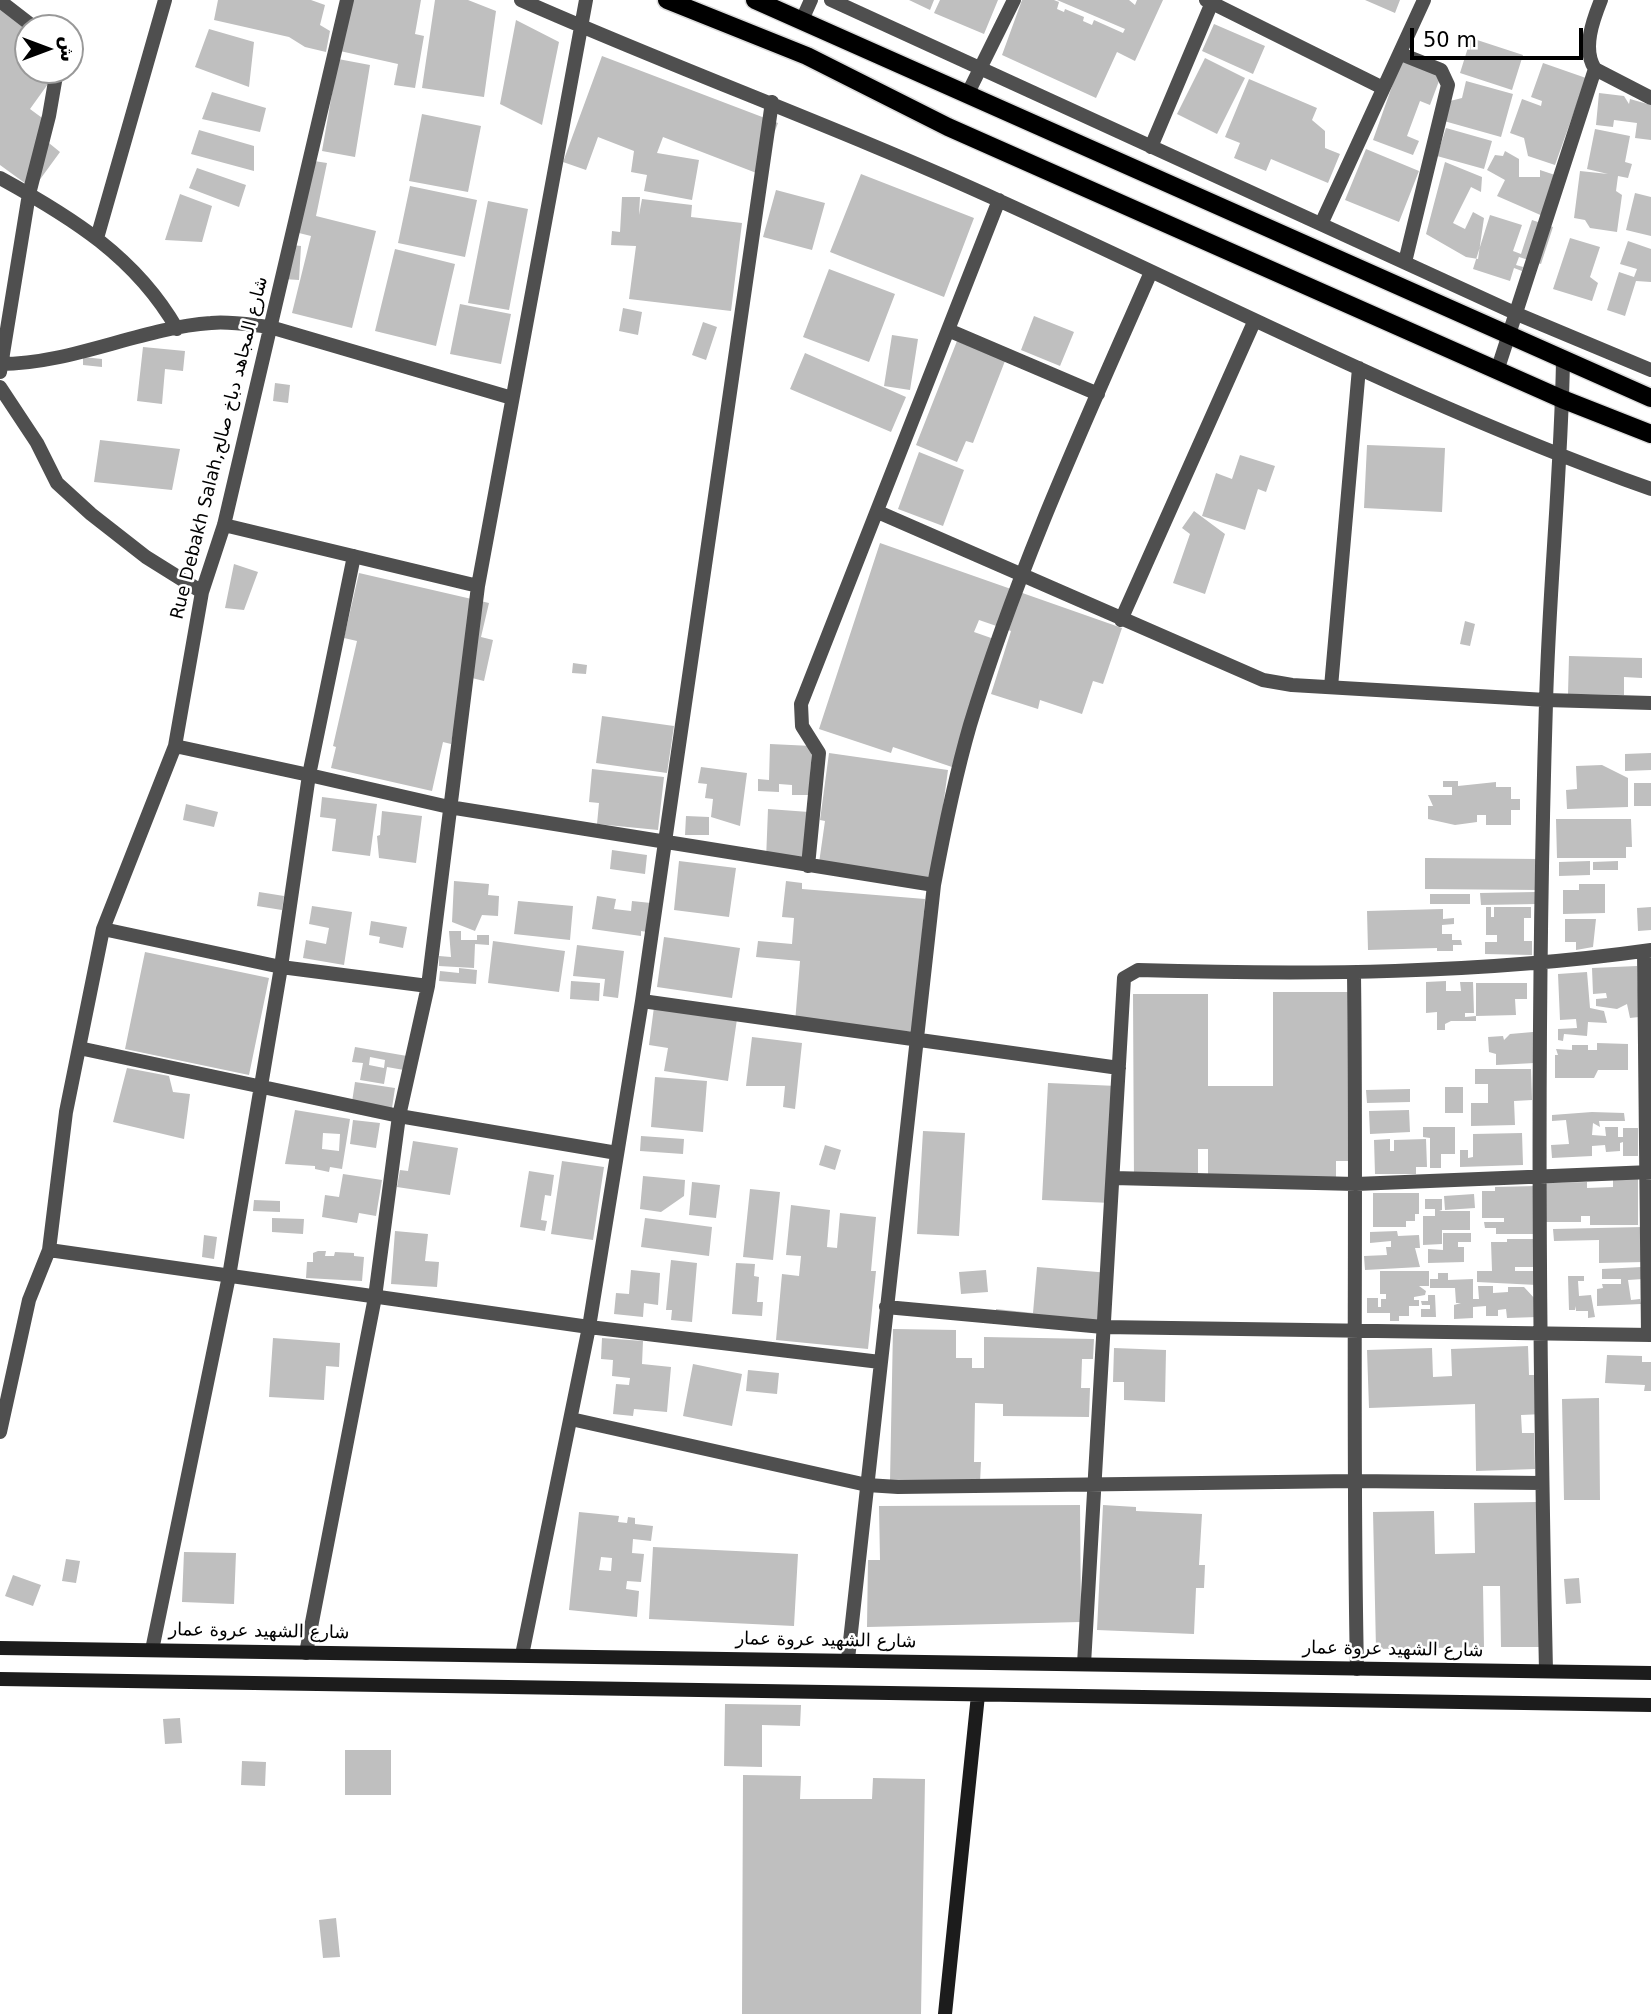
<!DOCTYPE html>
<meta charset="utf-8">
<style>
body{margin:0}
#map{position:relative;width:1651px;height:2014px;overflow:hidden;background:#fff;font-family:"DejaVu Sans","Noto Sans Arabic",sans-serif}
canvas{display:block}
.north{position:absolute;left:14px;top:14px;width:70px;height:70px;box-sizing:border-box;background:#fff;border:2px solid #999;border-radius:50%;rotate:90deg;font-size:19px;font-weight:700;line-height:28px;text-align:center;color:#000}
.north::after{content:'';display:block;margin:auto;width:24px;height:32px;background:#000;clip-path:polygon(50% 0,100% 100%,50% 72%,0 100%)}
.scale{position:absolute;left:1410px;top:28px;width:173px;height:32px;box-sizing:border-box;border:4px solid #000;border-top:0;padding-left:9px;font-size:21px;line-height:24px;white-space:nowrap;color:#000;-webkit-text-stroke:5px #fff;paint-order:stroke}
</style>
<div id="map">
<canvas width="1651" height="2014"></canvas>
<div class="north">ش</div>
<div class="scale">50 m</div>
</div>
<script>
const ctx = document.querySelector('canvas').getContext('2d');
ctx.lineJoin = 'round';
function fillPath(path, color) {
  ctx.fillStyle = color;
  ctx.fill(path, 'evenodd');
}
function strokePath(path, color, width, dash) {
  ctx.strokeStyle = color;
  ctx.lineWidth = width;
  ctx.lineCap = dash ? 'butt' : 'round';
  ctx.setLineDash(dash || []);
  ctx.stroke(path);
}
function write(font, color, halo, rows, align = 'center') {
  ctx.font = font + ' "DejaVu Sans","Noto Sans Arabic",sans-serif';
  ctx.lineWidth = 5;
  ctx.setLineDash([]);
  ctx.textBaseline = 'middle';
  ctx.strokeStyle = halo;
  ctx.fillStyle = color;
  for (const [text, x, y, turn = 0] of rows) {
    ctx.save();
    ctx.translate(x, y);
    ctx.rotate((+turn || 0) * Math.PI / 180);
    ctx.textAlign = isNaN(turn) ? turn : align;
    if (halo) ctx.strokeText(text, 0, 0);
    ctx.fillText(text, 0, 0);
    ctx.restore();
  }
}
const building = new Path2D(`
 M218,0H311L325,5L320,25L330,31L326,52L305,47L289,37L214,20Z
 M351,0H421L415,34L424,36L415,88L394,85L398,64L340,51Z
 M435,0H468L496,11L484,97L422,88Z
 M909,0H934L930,10Z
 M940,0H998L984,34L934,13Z
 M1022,0H1054L1059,2L1057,9L1064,12L1065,9L1084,17L1083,21L1092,25L1094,20L1123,33L1125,29L1057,0H1129L1135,5L1137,0H1163L1135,61L1117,52L1096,98L1002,55Z
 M1365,0H1400L1395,13Z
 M0,7L28,27V70H58L30,109L53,126L44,139L60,152L33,189L0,165Z
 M516,20L559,42L542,125L500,104Z
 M1214,24L1265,46L1253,74L1202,51Z
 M209,29L254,42L249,87L195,67Z
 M1471,38L1523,55L1512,90L1460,73Z
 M602,56L778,123L759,174L663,137L657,153L699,160L692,200L644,191L647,175L631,172L634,151L598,137L586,170L563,162Z
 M1205,58L1245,78L1217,134L1177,114Z
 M1402,58L1442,73L1430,105L1420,101L1407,136L1419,141L1413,155L1373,140Z
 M338,59L370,65L355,157L322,151Z
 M1543,63L1586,78L1555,165L1528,156L1524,138L1510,133L1522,99L1541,106L1542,101L1531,97Z
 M1249,79L1317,108L1312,120L1325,131V148L1340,154L1328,183L1271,159L1266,171L1234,158L1240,143L1225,137Z
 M1466,81L1513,94L1501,137L1444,121L1450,101L1462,98Z
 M212,92L266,108L260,132L202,119Z
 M1599,93L1624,96L1629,104L1630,99L1651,105V140L1635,138L1637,123L1614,120L1613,127L1596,125Z
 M422,114L481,126L468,192L409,181Z
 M1446,128L1492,141L1484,169L1437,156Z
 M1595,129L1630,136L1625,162L1632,164L1628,178L1618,176L1616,191L1622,195L1617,232L1590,228L1585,220L1574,218L1580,171L1608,174L1587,169Z
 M199,130L254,146V171L191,154Z
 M1366,149L1419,171L1399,222L1345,200Z
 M1505,151L1519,159V177H1540V170L1558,176L1545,217L1497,196L1505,180L1487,170L1495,155L1503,156Z
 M314,161L327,163L316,216L376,231L352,328L292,313L311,236L299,233Z
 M1445,162L1482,177L1481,192L1471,187L1453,223L1465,229L1473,212L1484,218L1478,259L1466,257L1426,234Z
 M197,168L246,185L239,207L189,188Z
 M861,174L974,218L944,297L830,252Z
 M410,186L477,200L465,257L398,243Z
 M776,190L825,203L812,250L763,237Z
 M1635,193L1651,197V236L1626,230Z
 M180,194L212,206L202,242L165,240Z
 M622,197H640L639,215L642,199L692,205L691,217L742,223L731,311L629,299L636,246L611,245L612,231L620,232Z
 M488,201L528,209L509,310L468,303Z
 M1490,215L1522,225L1513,251L1521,254L1532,220L1553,227L1541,264L1519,257L1516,265L1523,267L1522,271L1514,268L1510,281L1473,269Z
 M1570,238L1600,247L1590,277L1598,283L1592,301L1553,289Z
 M1628,241L1651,249V282L1636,281L1625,316L1607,310L1619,272L1634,277L1637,269L1620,264Z
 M283,244L301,246L299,280L283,279Z
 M395,249L455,264L436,346L375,331Z
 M829,269L895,294L869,362L803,337Z
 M460,304L511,314L501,364L450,354Z
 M623,308L642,312L638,335L619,331Z
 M1034,316L1074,332L1060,366L1021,350Z
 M703,322L717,327L706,360L692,355Z
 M892,335L918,339L910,390L884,386Z
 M957,341L1005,361L973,443L966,441L957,462L916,445Z
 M143,347L185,351L183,371L165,369L162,404L137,401Z
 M805,353L906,397L891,432L790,389Z
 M83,357L102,359V367L83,365Z
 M275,383L290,385L288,403L273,401Z
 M100,440L180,449L172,490L94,482Z
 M1367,445L1445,448L1442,512L1364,508Z
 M919,452L964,470L943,526L898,509Z
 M1240,455L1275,466L1266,492L1258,489L1245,530L1202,516L1216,473L1232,479Z
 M1194,511L1225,534L1205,594L1173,583L1190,534L1182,528Z
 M880,543L1122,628L1103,684L1093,681L1082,714L1040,700L1038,709L991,694L1011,631L979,620L974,632L994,639L952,767L893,747L891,753L819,729Z
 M234,564L258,572L244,610L225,608Z
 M359,573L489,603L481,637L493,640L484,681L464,676L451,744L443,742L432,791L331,768L336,747L333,746L357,641L344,638Z
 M1465,621L1475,624L1470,646L1460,644Z
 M1569,656L1642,658V678L1624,677V695L1568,694Z
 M573,663L587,665L586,674L572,673Z
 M602,716L674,726L667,773L596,763Z
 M770,744L812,746L809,795H792V785L779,784V792L758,791V779L769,780Z
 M829,753L948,770L932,887L818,870L825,821L820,820Z
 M1651,753V770L1625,771V754Z
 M1602,765L1628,778V807L1567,809L1566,790L1577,789L1576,766Z
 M701,767L747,773L740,826L711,817L713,799L705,798L707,784L698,783Z
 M592,769L664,777L658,830L597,824L599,803L589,802Z
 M1443,781H1458V786L1496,782V787H1511V799H1520V810H1511V825H1486V815H1477V822L1455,825L1428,819V806H1433L1428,795H1452V787H1443Z
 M1634,783H1651V806H1634Z
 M322,797L377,804L370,856L332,851L336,819L320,817Z
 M186,804L218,812L214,827L183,820Z
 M768,809L809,812L806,862L766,860Z
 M382,811L422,816L416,863L379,858L377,836L380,835Z
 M686,816L709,817V835H685Z
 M1556,819H1631L1632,847H1626V858H1557Z
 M612,850L647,855L645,874L610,869Z
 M1425,858L1539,859V890L1425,889Z
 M679,861L736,868L729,917L674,910Z
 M1590,861V875L1559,876V862Z
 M1618,861V870H1593V862Z
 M454,881L489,884L488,895L499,896L498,916L482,915L475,931L452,922Z
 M786,881L802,883V889L925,899L914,1032L795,1023L800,961L756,957L758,941L792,944L794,918L782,917Z
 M1579,884H1605V913L1563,914V890H1579Z
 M259,892L284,896L282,910L257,906Z
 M1536,892L1537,904L1481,905L1480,893Z
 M1430,894H1470V904H1430Z
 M597,896L616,899L614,909L631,911L632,901L651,903L647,932L641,931V936L592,929Z
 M518,901L573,906L570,940L514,934Z
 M312,906L352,912L344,965L303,958L306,940L326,944L329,928L309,924Z
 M1486,907H1491V917H1494V907H1531V918H1524V941H1532V955L1485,954V942H1497V935H1486Z
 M1651,907V930L1638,931L1637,908Z
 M1443,909V919L1454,918V924L1442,925V934H1452V940H1461L1462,945H1453V951H1437V948L1368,950L1367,911Z
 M1565,919H1596L1593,947L1576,950V942H1565Z
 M371,921L407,927L403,948L379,943L380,937L369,935Z
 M449,931H461V940H477V935H489V945L475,944L474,968L439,966V956L451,957Z
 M664,937L740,948L732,998L657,987Z
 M493,941L565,951L559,992L488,983Z
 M577,945L624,951L618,998L603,996L605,979L573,976Z
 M145,952L269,978L249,1075L125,1049Z
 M1637,966L1639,1017L1630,1018L1627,1004L1617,1009L1596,1006V999L1607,998L1606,993L1593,994L1592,968Z
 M459,968L477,970L476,984L439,981L440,971L459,973Z
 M1587,972L1590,1008L1604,1011L1607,1023L1588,1022L1587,1036L1564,1034L1563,1041L1558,1040V1029L1577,1028L1576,1019L1560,1020L1558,974Z
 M571,981L600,983L599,1001L570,999Z
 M1446,981V991H1461L1460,982H1473L1474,1013H1465V1017L1476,1016V1021H1451L1445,1024V1030H1437V1012L1426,1013V982Z
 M1476,983H1527V999H1515L1516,1015L1476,1016Z
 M1273,992H1349V1161H1336V1177H1208V1149H1198V1177L1134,1184L1133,994H1208V1086H1273Z
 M654,1007L737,1019L728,1081L664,1071L668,1048L649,1045Z
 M1533,1032L1535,1063L1496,1065V1054L1489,1052L1488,1037L1503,1036L1504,1040L1510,1034Z
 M752,1037L802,1043L795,1109L783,1107L785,1086H746Z
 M1597,1043L1628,1044V1070H1598L1594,1078H1555V1055H1558L1556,1049L1572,1050V1045H1588V1050H1597Z
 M355,1047L407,1056L404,1070L387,1067L384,1084L360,1080L363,1063L352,1062ZM370,1057L385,1060L384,1068L369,1065Z
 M127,1068L169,1076L173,1092L190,1094L184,1139L113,1122Z
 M1475,1069H1531L1532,1100L1514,1101L1515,1125L1471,1126V1103H1488V1084H1475Z
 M655,1077L707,1081L703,1132L651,1127Z
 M355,1082L395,1088L392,1108L352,1102Z
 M1048,1083L1117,1086L1111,1203L1042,1200Z
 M1445,1087H1463V1113H1445Z
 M1410,1089V1102L1367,1103L1366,1090Z
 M295,1110L350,1119L342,1169L330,1167L329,1172L315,1169V1166L285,1164ZM323,1133L340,1134L339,1151L322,1149Z
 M1409,1110L1410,1132L1370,1134L1369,1111Z
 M1592,1112L1624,1113L1625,1121H1599L1600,1127L1593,1123L1592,1135L1606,1136L1605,1127H1618V1137H1623V1128H1638V1156H1623V1142L1620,1143V1151L1606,1152L1605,1145L1592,1146V1156L1552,1158L1551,1145L1569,1144L1566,1120L1552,1121V1115Z
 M353,1120L380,1123L376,1148L350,1144Z
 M1423,1127H1455V1154H1441V1168H1430V1138L1423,1137Z
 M923,1131L965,1133L959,1236L917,1234Z
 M1522,1133L1523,1165L1460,1167V1150H1468V1158L1473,1157V1134Z
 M641,1136L684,1139L683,1154L640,1151Z
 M1390,1139V1151H1394V1140L1426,1139L1427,1167H1416V1174H1375L1374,1140Z
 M413,1141L458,1148L450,1195L397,1187L400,1170L408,1171Z
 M825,1145L841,1150L835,1170L819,1165Z
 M562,1161L604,1167L593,1240L551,1234Z
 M529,1171L554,1175L551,1196L545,1195L541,1220L547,1221L545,1231L520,1227Z
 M343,1174L382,1180L376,1216L359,1213L357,1223L322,1217L325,1195L339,1197Z
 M643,1176L685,1180L684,1196L661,1212L640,1209Z
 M1638,1177V1225H1590V1216H1581V1222H1545V1183L1587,1182V1188L1613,1187V1178Z
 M692,1182L720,1185L716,1218L689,1215Z
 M1536,1186V1234H1496V1228H1485L1484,1222H1504V1218H1482V1191H1495V1187Z
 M750,1189L780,1192L773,1260L743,1257Z
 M1373,1193H1419V1214H1415V1221H1406V1227H1373Z
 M1474,1194L1475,1208L1445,1210L1444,1196Z
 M1425,1199H1442V1210L1439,1211H1470V1230H1442V1244L1423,1245V1216H1435V1209H1425Z
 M254,1200L280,1201V1212L253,1211Z
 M791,1205L830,1210L827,1247L837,1248L840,1213L876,1217L871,1271H876L868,1349L776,1340L782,1274L799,1276L801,1256L786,1255Z
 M272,1218L304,1219L303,1234L272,1232Z
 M645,1218L712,1227L709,1256L641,1247Z
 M1643,1227L1644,1262L1599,1263V1240L1554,1241L1553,1229Z
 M395,1231L428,1234L425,1261L439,1262L437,1287L391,1284Z
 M1397,1231L1398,1236L1419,1235L1420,1248H1415L1420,1267L1365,1270L1364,1256L1387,1255L1386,1247H1391V1241L1370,1243V1232Z
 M1443,1233H1471V1242H1458V1247H1464V1262L1428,1263V1249L1443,1250Z
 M204,1235L217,1237L214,1259L202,1257Z
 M1507,1239H1534L1535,1267H1515V1271H1537V1285L1477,1282V1271H1492L1491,1242H1507Z
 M318,1251H326L325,1256H334L335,1252L354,1253V1256L364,1257L362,1281L306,1278L307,1262H313V1253Z
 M671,1260L697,1263L692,1322L671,1320L672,1310H666Z
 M736,1263L755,1264L754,1276L759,1277L757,1302H763L762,1316L732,1314Z
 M1037,1267L1110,1273L1105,1330L996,1321V1309L1033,1313Z
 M1642,1267L1643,1279L1628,1280L1631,1300L1640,1299L1641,1304L1597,1306V1289L1603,1288L1602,1284H1621V1279H1602V1269Z
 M631,1270L660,1273L658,1305L644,1303L643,1317L614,1314L616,1293L629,1294Z
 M986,1270L988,1292L961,1294L959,1272Z
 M1380,1271H1429V1286H1419L1426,1291L1425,1295L1414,1297V1300H1419V1306H1409V1316H1399V1321H1390V1313H1367V1298H1378V1307H1381V1299H1386V1294H1380Z
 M1438,1273H1448V1280L1473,1279V1299H1479L1478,1286H1493V1293L1508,1292V1287H1524L1536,1300L1537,1317L1507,1318L1506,1309L1498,1310V1316H1486V1306L1473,1307V1318L1454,1319V1305L1461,1303H1456L1455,1288H1430V1279H1438Z
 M1568,1276H1584V1281H1578L1579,1296L1591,1295L1595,1317L1588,1318V1311H1576V1306L1575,1310H1569Z
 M1428,1295H1435L1436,1317H1421V1309H1430V1305H1422L1421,1301H1428Z
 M893,1329L956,1330V1358H972V1368H984V1337L1094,1339L1093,1359H1082L1081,1388H1090L1089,1417L1003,1416V1404L975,1403L974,1462H981L980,1483L890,1481Z
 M273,1338L340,1343L339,1367L326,1366L324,1400L269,1397Z
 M602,1338L643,1341L642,1364L671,1367L667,1412L634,1409L633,1416L613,1414L616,1384L629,1385L630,1378L612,1376L613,1360L601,1359Z
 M1528,1346L1529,1375H1537L1544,1414L1521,1415L1522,1433H1534L1535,1469L1476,1471L1475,1404L1369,1408L1367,1350L1432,1348L1433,1377L1452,1376L1451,1349Z
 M1114,1348L1166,1350L1165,1402L1124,1400V1382H1113Z
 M1607,1355L1642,1356V1362H1651V1391H1644L1645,1385L1605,1383Z
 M693,1364L742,1374L732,1426L683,1416Z
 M748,1370L779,1373L777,1394L746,1391Z
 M1599,1398L1600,1500H1564L1562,1399Z
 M1538,1502L1540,1647H1501L1500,1586H1483L1484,1647L1376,1649L1373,1512L1434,1511L1435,1554L1475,1553L1474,1503Z
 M1080,1505L1081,1622L867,1627L868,1560H880L879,1506Z
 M1103,1505L1136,1507V1511L1202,1514L1199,1565H1205L1204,1588H1196L1194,1634L1097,1630Z
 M579,1512L619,1516L618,1522L627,1523L628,1517L635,1518V1524L653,1526L651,1541L633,1539L632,1553L644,1554L641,1582L627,1581L626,1589L639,1591L637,1617L569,1610ZM601,1557L612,1558L611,1571L599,1570Z
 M653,1547L798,1554L794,1626L649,1619Z
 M184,1552L236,1553L234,1604L182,1602Z
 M66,1559L80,1561L76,1583L62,1581Z
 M13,1575L41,1585L33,1606L5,1596Z
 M1579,1578L1581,1603L1566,1604L1564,1579Z
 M725,1704L801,1705L800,1726L762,1725V1767L724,1766Z
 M180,1718L182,1743L165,1744L163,1719Z
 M345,1750H391V1795H345Z
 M242,1761L266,1762L265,1786L241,1785Z
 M743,1775L801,1776L800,1799H872L873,1778L925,1779L921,2014H742Z
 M336,1918L340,1957L323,1958L319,1920Z`);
const street = new Path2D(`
 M521,0C679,70 843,129 1000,201C1216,299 1427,409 1651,489
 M831,0L1517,314L1651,370
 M1206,0L1383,88
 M0,1L35,28
 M802,20L811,0
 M1401,54L1441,70L1448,85L1405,262
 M1595,69L1651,98
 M968,93L1014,0
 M1151,147L1213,0
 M0,178C71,217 136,257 177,329
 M1322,222L1424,0
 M97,238L165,0
 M948,330L1098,394
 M0,364C72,364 140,328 211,323C230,321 251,325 270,327L512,398
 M1498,368L1595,69C1582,49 1593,20 1601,0
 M0,372L29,194L49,116L57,70
 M0,387L37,443L57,483L91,514L146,557L202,592
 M878,512L1263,680L1292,685L1546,700L1651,703
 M224,525L478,586
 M354,556L309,775L449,807L934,885
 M1121,620L1254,322
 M1331,687L1359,368
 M808,866L819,753L802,726L801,704L999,200
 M103,929L281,967L428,986
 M1644,951L1648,1335
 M1354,974C1357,1206 1352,1437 1357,1669
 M642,1001L1119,1068
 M79,1048L399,1116L428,986L478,586L586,0
 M1113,1178L1356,1184L1651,1172
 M49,1250L589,1327L880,1362
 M886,1307L1103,1327L1651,1335
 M571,1419L867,1485L898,1487L1353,1481L1542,1483
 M0,1432L29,1300L49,1250L66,1112L103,929L175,746L202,592L224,525L347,0
 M152,1650L229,1276L281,967L309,775L175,746
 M306,1653L375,1297L399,1116L617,1153
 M522,1655L589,1327L642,1001L772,102
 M848,1659L934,885C944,831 955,777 970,725C1017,569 1086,420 1151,272
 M1084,1664L1124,978L1138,970C1310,975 1481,974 1651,950
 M1546,1671C1539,1348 1536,1026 1546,703C1549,589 1561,475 1563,361`);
const secondary = new Path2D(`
 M0,1648L1651,1673
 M0,1679L1651,1705
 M945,2014L978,1695`);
const primary = new Path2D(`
 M667,0L807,56L948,127L1562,399L1651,434
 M755,0L1651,398`);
const streetNames = [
 ["Rue Debakh Salah,شارع المجاهد دباخ صالح",220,448,-76],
 ["شارع الشهيد عروة عمار",259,1632,1],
 ["شارع الشهيد عروة عمار",826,1641,1],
 ["شارع الشهيد عروة عمار",1393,1650,1]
];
fillPath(building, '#bfbfbf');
strokePath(primary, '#dbdbdb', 21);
strokePath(street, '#4f4f4f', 14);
strokePath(secondary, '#1c1c1c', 14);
strokePath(primary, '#000', 18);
write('18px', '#000', '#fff', streetNames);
</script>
